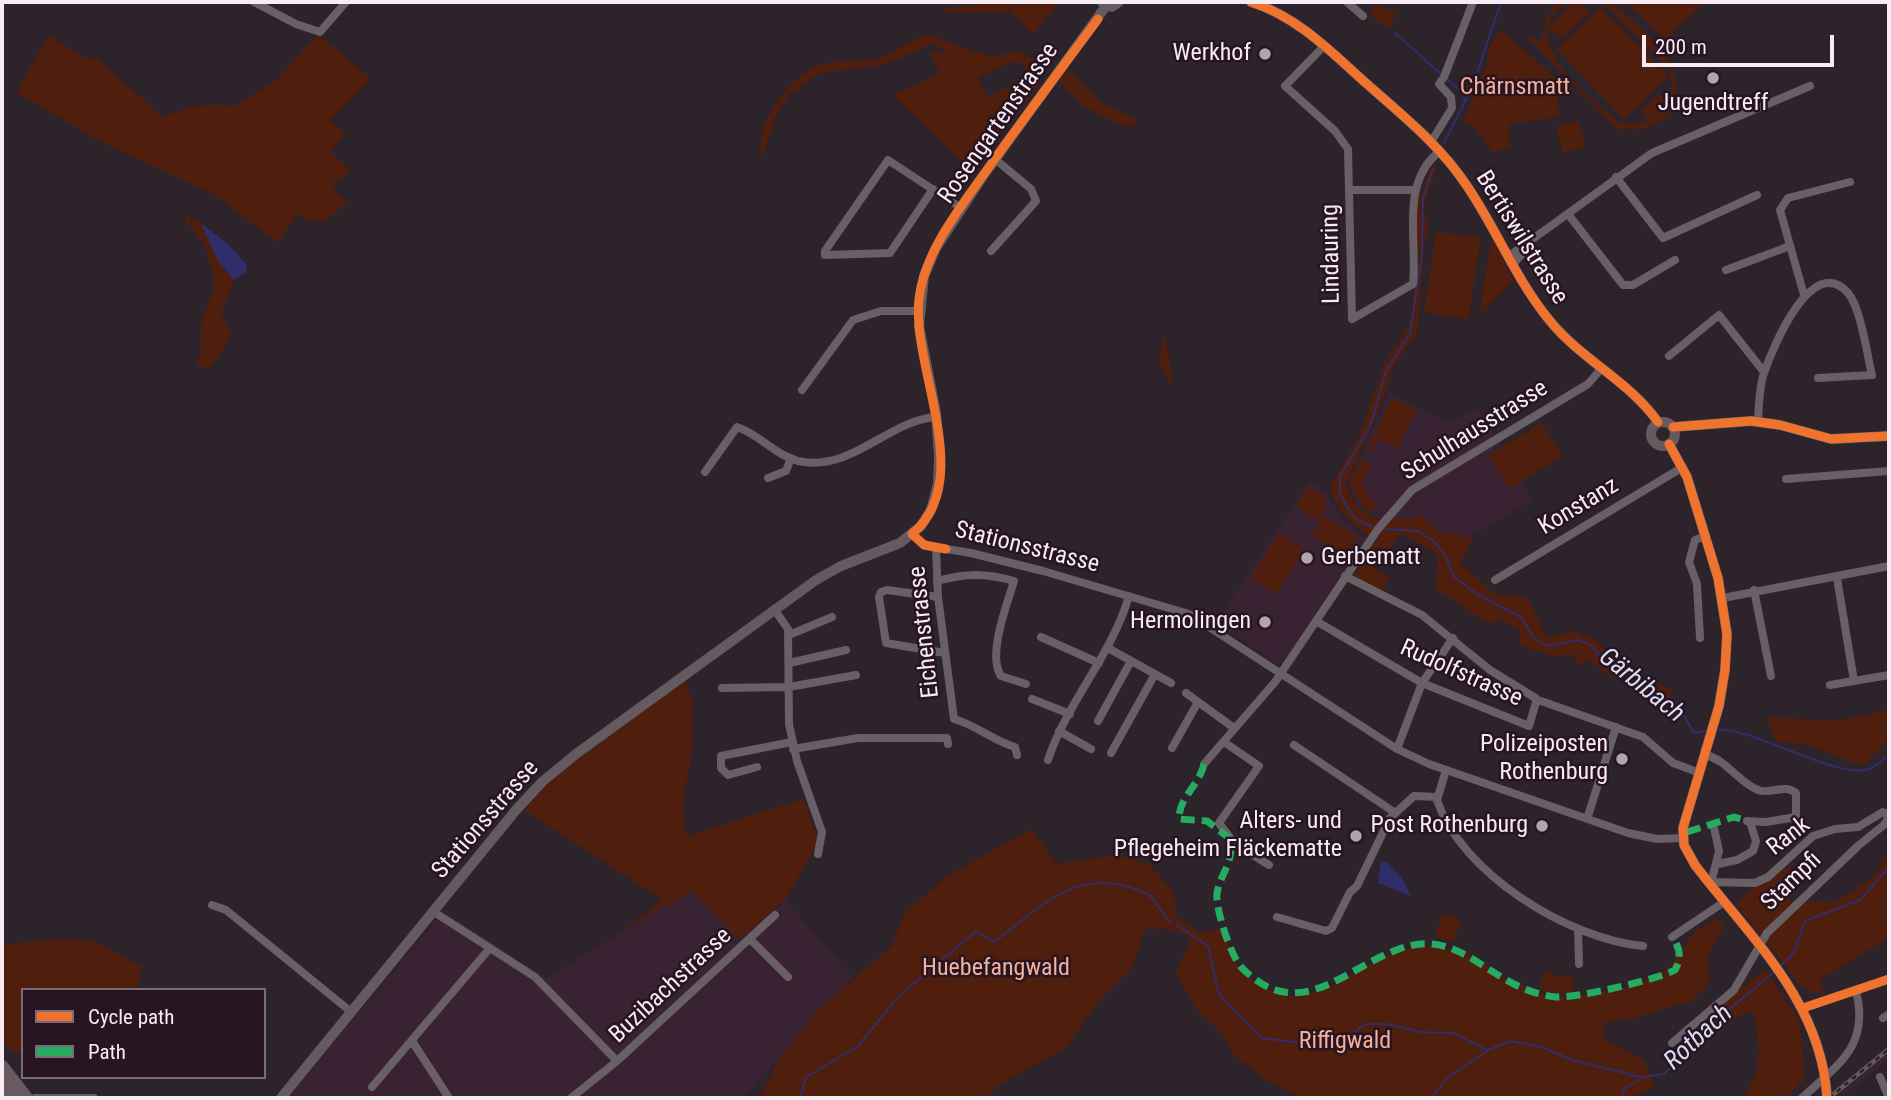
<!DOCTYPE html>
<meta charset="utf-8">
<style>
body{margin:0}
#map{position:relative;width:1891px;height:1100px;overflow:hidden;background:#2d232a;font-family:"Roboto Condensed",sans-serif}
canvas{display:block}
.frame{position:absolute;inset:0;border:4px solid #f8ebf3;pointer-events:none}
.legend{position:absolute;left:21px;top:988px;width:245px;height:91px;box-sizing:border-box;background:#271522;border:2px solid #7b6b76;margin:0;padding:9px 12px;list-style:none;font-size:21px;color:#f8ebf3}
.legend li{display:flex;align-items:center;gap:14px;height:35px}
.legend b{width:35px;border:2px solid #7b6b76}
.scale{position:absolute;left:1642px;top:35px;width:192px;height:32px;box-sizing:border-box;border:4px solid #f8ebf3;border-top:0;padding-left:9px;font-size:21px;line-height:24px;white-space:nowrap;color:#f8ebf3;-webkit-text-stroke:5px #271522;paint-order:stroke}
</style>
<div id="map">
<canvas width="1891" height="1100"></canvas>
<div class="frame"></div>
<ul class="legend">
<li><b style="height:9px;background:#ef722f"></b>Cycle path</li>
<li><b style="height:9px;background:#26ab63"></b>Path</li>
</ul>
<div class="scale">200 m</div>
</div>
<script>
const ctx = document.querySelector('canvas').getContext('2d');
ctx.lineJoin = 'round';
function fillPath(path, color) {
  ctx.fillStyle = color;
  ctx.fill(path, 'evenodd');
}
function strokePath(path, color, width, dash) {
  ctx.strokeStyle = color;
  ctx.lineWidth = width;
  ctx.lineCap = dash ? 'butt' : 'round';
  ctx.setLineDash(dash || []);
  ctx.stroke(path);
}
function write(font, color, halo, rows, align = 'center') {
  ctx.font = font + ' "Roboto Condensed",sans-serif';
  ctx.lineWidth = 5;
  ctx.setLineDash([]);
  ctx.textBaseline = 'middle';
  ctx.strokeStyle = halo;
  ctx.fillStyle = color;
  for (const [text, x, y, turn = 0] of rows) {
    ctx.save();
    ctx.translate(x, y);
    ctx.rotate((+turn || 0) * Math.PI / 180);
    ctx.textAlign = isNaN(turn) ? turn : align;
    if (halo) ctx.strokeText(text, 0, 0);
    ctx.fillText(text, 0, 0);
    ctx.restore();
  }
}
const built = new Path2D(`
 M1389,393L1449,423L1478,408L1501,447L1542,423L1562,456L1521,481L1532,500L1470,537L1439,532L1425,521L1392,517L1389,521L1380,520L1357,504L1348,484Z
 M1310,481L1328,495L1340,517L1367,539L1284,663L1279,664L1216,623Z
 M692,890L740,939L785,900L853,977L741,1098H287L445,910L546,978Z
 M1889,1044V1058L1842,1098H1822Z`);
const green = new Path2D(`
 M1000,2H1059L1033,35L1018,17L1012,16V11L945,13V9Z
 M1375,2L1397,14L1388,29L1371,16Z
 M1558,2H1567L1551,17L1549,25L1573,2H1579L1589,12L1562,39L1548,26C1540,56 1593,102 1616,120L1627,124L1650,121L1641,111L1659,94L1669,104L1672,80L1668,68L1603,2H1611C1639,25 1701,78 1667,115C1655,129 1639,131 1622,128L1618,131L1528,38L1532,35L1538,42L1542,39L1545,20Z
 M1627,2H1705L1665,40Z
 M1601,7L1669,77L1624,119L1557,49Z
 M1502,30L1554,77L1558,86L1559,117L1509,124L1510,146L1493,153L1474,126L1463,122L1483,75L1492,41Z
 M318,34L371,79L330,120L345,134L330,151L351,171L334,183L335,191L348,203L321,223L318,218L309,224L299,213L277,243L215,195L101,142L16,92L49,35L83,57L97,59L163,117C186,107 209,102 233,107L277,80Z
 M929,35L991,57L1019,51L1040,63H1048L1050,67L1036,77L1042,82L970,170L893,95L941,73L928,51L947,53L943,48L932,44L884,65L820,73L789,95L777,113L762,157C753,126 790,77 817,66C837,58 860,64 881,57C897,52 912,37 929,35ZM1013,61L1020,63L1034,75L987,97L978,78Z
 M1067,69L1102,103L1135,119V127L1120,125L1083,106L1059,81Z
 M1579,121L1586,147L1563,153L1556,126Z
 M1431,166L1437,169L1423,208L1429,234L1425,236L1417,333L1392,369L1387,390L1346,485L1356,506L1381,522L1371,538L1342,513L1329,488L1360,435L1384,365L1411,323L1416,264L1420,263V252L1416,251V209Z
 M186,215L201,223L224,269L234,280L221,317L231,329L227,343L211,367H199L196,362L201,354V324L215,284L205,245L185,221Z
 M1436,232L1481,238L1468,319L1424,312Z
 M1493,239L1513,281L1479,315L1491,241Z
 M1164,330L1173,383L1170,384L1159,363Z
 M1392,398L1416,409L1398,448L1378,439L1372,450L1368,448Z
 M1542,423L1562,456L1509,489L1488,455Z
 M1361,460L1371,464L1362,485L1377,509L1370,511L1361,504L1350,482Z
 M1309,487L1322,494L1327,506L1318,521L1296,507Z
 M1421,515L1439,532L1473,538L1460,563L1495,594L1528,598L1546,638L1573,631L1595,639L1615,660L1641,677L1671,689V701L1603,672L1589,658L1585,664L1576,663L1574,655L1552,656L1520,645V631L1503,620L1488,623L1435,588L1439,556L1402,533L1390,548L1368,554L1391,517L1412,520Z
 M1324,516L1358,537L1345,556L1311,535Z
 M1279,533L1305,549L1276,594L1251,578Z
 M1370,560L1375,569L1389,576L1382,592L1353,578L1361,565Z
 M686,681L692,701L693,746L683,802L686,836L804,799L818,842L785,900L740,939L692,891L617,934L651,910L661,899L524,810L558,773Z
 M1889,710V740L1863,766L1804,744L1776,742L1766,717L1836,721Z
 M1032,829L1056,864L1116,855L1148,864L1174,892L1176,916L1197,932L1223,929L1236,965L1261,988L1291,997L1318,992L1398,951L1426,946L1466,951L1505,978L1549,996L1571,997L1629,987L1667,970L1693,934L1716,918L1724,926L1708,955L1710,983L1692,1001L1633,1018L1603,1023L1605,1040L1644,1060L1655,1087L1628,1098H1301L1265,1079L1233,1054L1222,1034L1196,1009L1176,973L1190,940C1177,926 1164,929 1145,929L1132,968L1100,1000L1067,1047L999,1085L987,1098H759L779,1059L820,1008L892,946L905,913L947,876Z
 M1889,848V938L1819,980L1824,993H1813L1802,987L1736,904L1754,887L1790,866L1796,881L1783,891L1789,900L1835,903L1876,875Z
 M1442,914L1461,920L1454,942L1435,936Z
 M65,939L94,941L143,967L136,990H23V1050L18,1054L2,1044V944Z
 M1765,969L1799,1020L1805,1077L1787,1098H1743C1764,1067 1760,1049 1754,1015L1748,1011L1719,1029L1709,1016Z
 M1546,970L1556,976L1573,975V992L1554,994L1538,989Z`);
const water = new Path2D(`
 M201,223L229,245L247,265L245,273L234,280L218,261Z
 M1385,861L1402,878L1411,896L1378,883L1381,863Z`);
const stream = new Path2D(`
 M1395,33L1441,74
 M1448,80L1462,92L1465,100
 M1444,143L1473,86L1501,2
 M1372,527L1356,519L1346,506L1340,492V476L1370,427L1386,371L1410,334L1422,253L1423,198L1433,169
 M1387,529L1417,531L1433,540L1446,557L1453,576L1477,594L1522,618L1533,637L1548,646L1578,640L1592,646L1606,663L1684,716L1694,733L1706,731
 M1715,730C1753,725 1840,783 1871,768C1878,765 1883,759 1889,756
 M1177,925L1208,946L1219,994L1261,1038L1336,1047L1365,1024H1387L1420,1032L1453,1033L1487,1050
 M1781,966L1794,952L1805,921L1860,900L1889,867
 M800,1098L806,1077L857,1047L899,996L976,931L994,942C1043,905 1081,862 1147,894C1157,899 1161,915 1171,922
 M1432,1098L1447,1078L1488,1050L1511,1041L1542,1047L1572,1060L1641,1077L1664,1074L1724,1014L1774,972
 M1622,1098L1624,1089L1641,1078`);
const minor = new Path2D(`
 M254,2L296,24L320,32L346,2
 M1347,2L1363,16
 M1324,46L1285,86L1335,131L1348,149L1352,319L1413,284C1418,240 1399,183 1440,151
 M1431,142L1452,108L1451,97L1439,84L1444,77L1473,2
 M1616,177L1663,238L1757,195
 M933,189L890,253L825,255V251L888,160L961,208
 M1350,190H1416
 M1568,214L1623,285H1633L1675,260
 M991,251L1036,201L1031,189L995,159
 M1509,256L1652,153L1810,86
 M1513,264L1530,245
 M1726,270L1790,246
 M1804,295L1780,210L1788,198L1850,182
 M1669,356L1719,315L1764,372
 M802,390L853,320L881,311H918
 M1758,421C1759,406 1759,388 1764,373C1773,347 1812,252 1848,293C1861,308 1867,355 1872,375L1818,378
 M705,472L737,427C759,434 775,455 798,461C851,473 889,420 936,417
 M768,478L786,471L791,458
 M1786,479L1889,471
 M912,534L927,546L971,553L1043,571L1189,614L1397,749L1429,764L1628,833L1657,839L1683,838
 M936,548L938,597L954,719C976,725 992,740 1015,747L1017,755
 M1837,578L1854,681
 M1495,580L1683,467
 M937,581C966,573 986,573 1014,581C1007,605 987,655 1001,676L1026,684
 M1754,590L1771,676
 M938,597L887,590L881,592L879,597L886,643L945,653
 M1723,598L1889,566
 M774,609L788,629L789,724L797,761L822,832L818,854
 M1316,621L1422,683L1529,726L1537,699L1490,670L1422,615L1345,576
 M789,635L832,617
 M1041,637L1099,663
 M1700,638L1697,584L1689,562L1695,540L1705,536
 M1108,648L1171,683
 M789,663L846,650
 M1830,685L1889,675
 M722,688L789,687L856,675
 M1186,693L1234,728
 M1032,699L1070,714
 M1541,701L1643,737L1673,763L1700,773
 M1098,721L1131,661
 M1059,731L1091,749
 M1224,742L1259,766L1219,823L1234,843L1269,865
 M1294,745L1394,812
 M1172,748L1198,702
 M793,749L858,738H947L948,744
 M1397,749L1422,683L1453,638
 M1111,753L1155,674
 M1706,755C1727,760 1738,782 1758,790C1771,795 1785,783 1796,793V817L1766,822L1747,821
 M1048,760C1067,702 1112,655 1129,596
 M1204,764L1275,682L1378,529L1412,490L1588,384L1601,369
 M757,767L728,775L721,768V756L792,742
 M1446,770L1437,800C1461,873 1568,939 1643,946
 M1587,819L1616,727
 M1718,864L1737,860L1753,851L1756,841L1750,822
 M1712,879L1719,851L1714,828
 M212,905L226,910L350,1011
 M434,912L535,977L617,1061
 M1277,917L1326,931L1332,928L1350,892L1357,886L1390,818L1414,796L1437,797
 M1578,929L1579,964
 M1672,937L1724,902
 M750,939L788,977
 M1803,1008L1889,979
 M1883,1018L1889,1014
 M412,1041L449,1098
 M1672,1043L1734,990L1767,933L1859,845L1885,824L1889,815L1883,812L1858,827L1835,829L1813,836L1768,877L1755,883L1708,882
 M1880,1077L1889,1098
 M372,1087L490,948
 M35,1098H94
 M571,1098L617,1061L775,915
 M1802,1098C1838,1064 1870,1047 1856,991`);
const tertiary = new Path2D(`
 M1673,427L1751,421L1780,425L1831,439L1889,436`);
const secondary = new Path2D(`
 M1102,2L1112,7L1119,2
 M1251,2C1298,17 1331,52 1367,84C1403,116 1440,145 1467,186C1497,230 1516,280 1550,321C1582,360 1629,381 1658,422
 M1651 434a12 12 0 1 1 24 0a12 12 0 1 1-24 0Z
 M1669,444L1687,477L1718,578L1727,634L1725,670L1719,706L1683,828L1684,845L1695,865C1750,937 1822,1002 1827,1098
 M281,1098L516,810L543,781L576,754L816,580L841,566L900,543L921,526L931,510L938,484L939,456L936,413L919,326L924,276L936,248L983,176L1106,6`);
const motorway = new Path2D(`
 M2,1067L26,1098
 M2,1085L12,1098`);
const rail = new Path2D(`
 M1829,1098L1889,1049`);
const quiet = new Path2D(`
 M1204,764C1200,784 1178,799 1179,819L1207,821L1229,838C1236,861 1221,871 1217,893C1215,908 1231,957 1242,968C1299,1025 1343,969 1399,949C1453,929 1481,972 1525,989C1534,993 1547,996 1556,997C1577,998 1656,980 1675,970C1682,958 1680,948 1672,937
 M1687,832L1734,817L1747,821`);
const cycleway = new Path2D(`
 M1251,2C1298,17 1331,52 1367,84C1403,116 1440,145 1467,186C1497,230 1516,280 1550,321C1582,360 1629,381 1658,422
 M1673,427L1751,421L1780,425L1831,439L1889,436
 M1669,444L1687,477L1718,578L1727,634L1725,670L1719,706L1683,828L1684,845L1695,865C1750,937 1822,1002 1827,1098
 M946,549L924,545L912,534C977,480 911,368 919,299C925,248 965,202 994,160C1028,113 1063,66 1098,19
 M1803,1008L1889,979`);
const markers = [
 [1265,54,7,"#b1a5ad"],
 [1713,78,7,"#b1a5ad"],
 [1307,558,7,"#b1a5ad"],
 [1265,622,7,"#b1a5ad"],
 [1622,759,7,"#b1a5ad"],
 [1542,826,7,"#b1a5ad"],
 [1356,836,7,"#b1a5ad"]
];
const poiNames = [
 ["Werkhof",1251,54],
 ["Jugendtreff",1713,104,"center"],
 ["Gerbematt",1321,558,"left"],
 ["Hermolingen",1251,622],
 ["Polizeiposten",1608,745],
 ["Rothenburg",1608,773],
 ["Alters- und",1342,822],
 ["Pflegeheim Fläckematte",1342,850],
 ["Post Rothenburg",1528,826]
];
const parkNames = [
 ["Chärnsmatt",1515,88],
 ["Huebefangwald",996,969],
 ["Riffigwald",1345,1042]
];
const streetNames = [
 ["Rosengartenstrasse",999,124,-55],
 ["Bertiswilstrasse",1521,238,58],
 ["Lindauring",1332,254,-91],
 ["Schulhausstrasse",1475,431,-32],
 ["Konstanz",1579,507,-31],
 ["Stationsstrasse",1027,548,14],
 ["Eichenstrasse",925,632,-96],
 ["Rudolfstrasse",1461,674,24],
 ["Stationsstrasse",486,820,-49],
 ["Rank",1789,837,-38],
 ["Stampfi",1792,882,-44],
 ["Buzibachstrasse",671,986,-43]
];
const waterNames = [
 ["Gärbibach",1641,686,39],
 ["Rotbach",1699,1038,-43]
];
fillPath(built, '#392333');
fillPath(green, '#501e0d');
fillPath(water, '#2f2e6b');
strokePath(stream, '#2f2e6b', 2);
strokePath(minor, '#686066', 8);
strokePath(tertiary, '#686066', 10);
strokePath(secondary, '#665a61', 10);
strokePath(motorway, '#695a60', 14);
strokePath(rail, '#635a60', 4.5);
strokePath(rail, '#271522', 2, [5]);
strokePath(quiet, '#26ab63', 7, [14, 7]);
strokePath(cycleway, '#ef722f', 9);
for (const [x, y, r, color] of markers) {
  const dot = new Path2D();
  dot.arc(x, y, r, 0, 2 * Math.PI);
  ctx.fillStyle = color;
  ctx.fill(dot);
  strokePath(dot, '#271522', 2.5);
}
write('24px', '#f8ebf3', '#271522', poiNames, 'right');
write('24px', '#f4b09b', '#271522', parkNames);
write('24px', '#f8ebf3', '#271522', streetNames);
write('italic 26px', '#dadef2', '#271522', waterNames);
</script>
